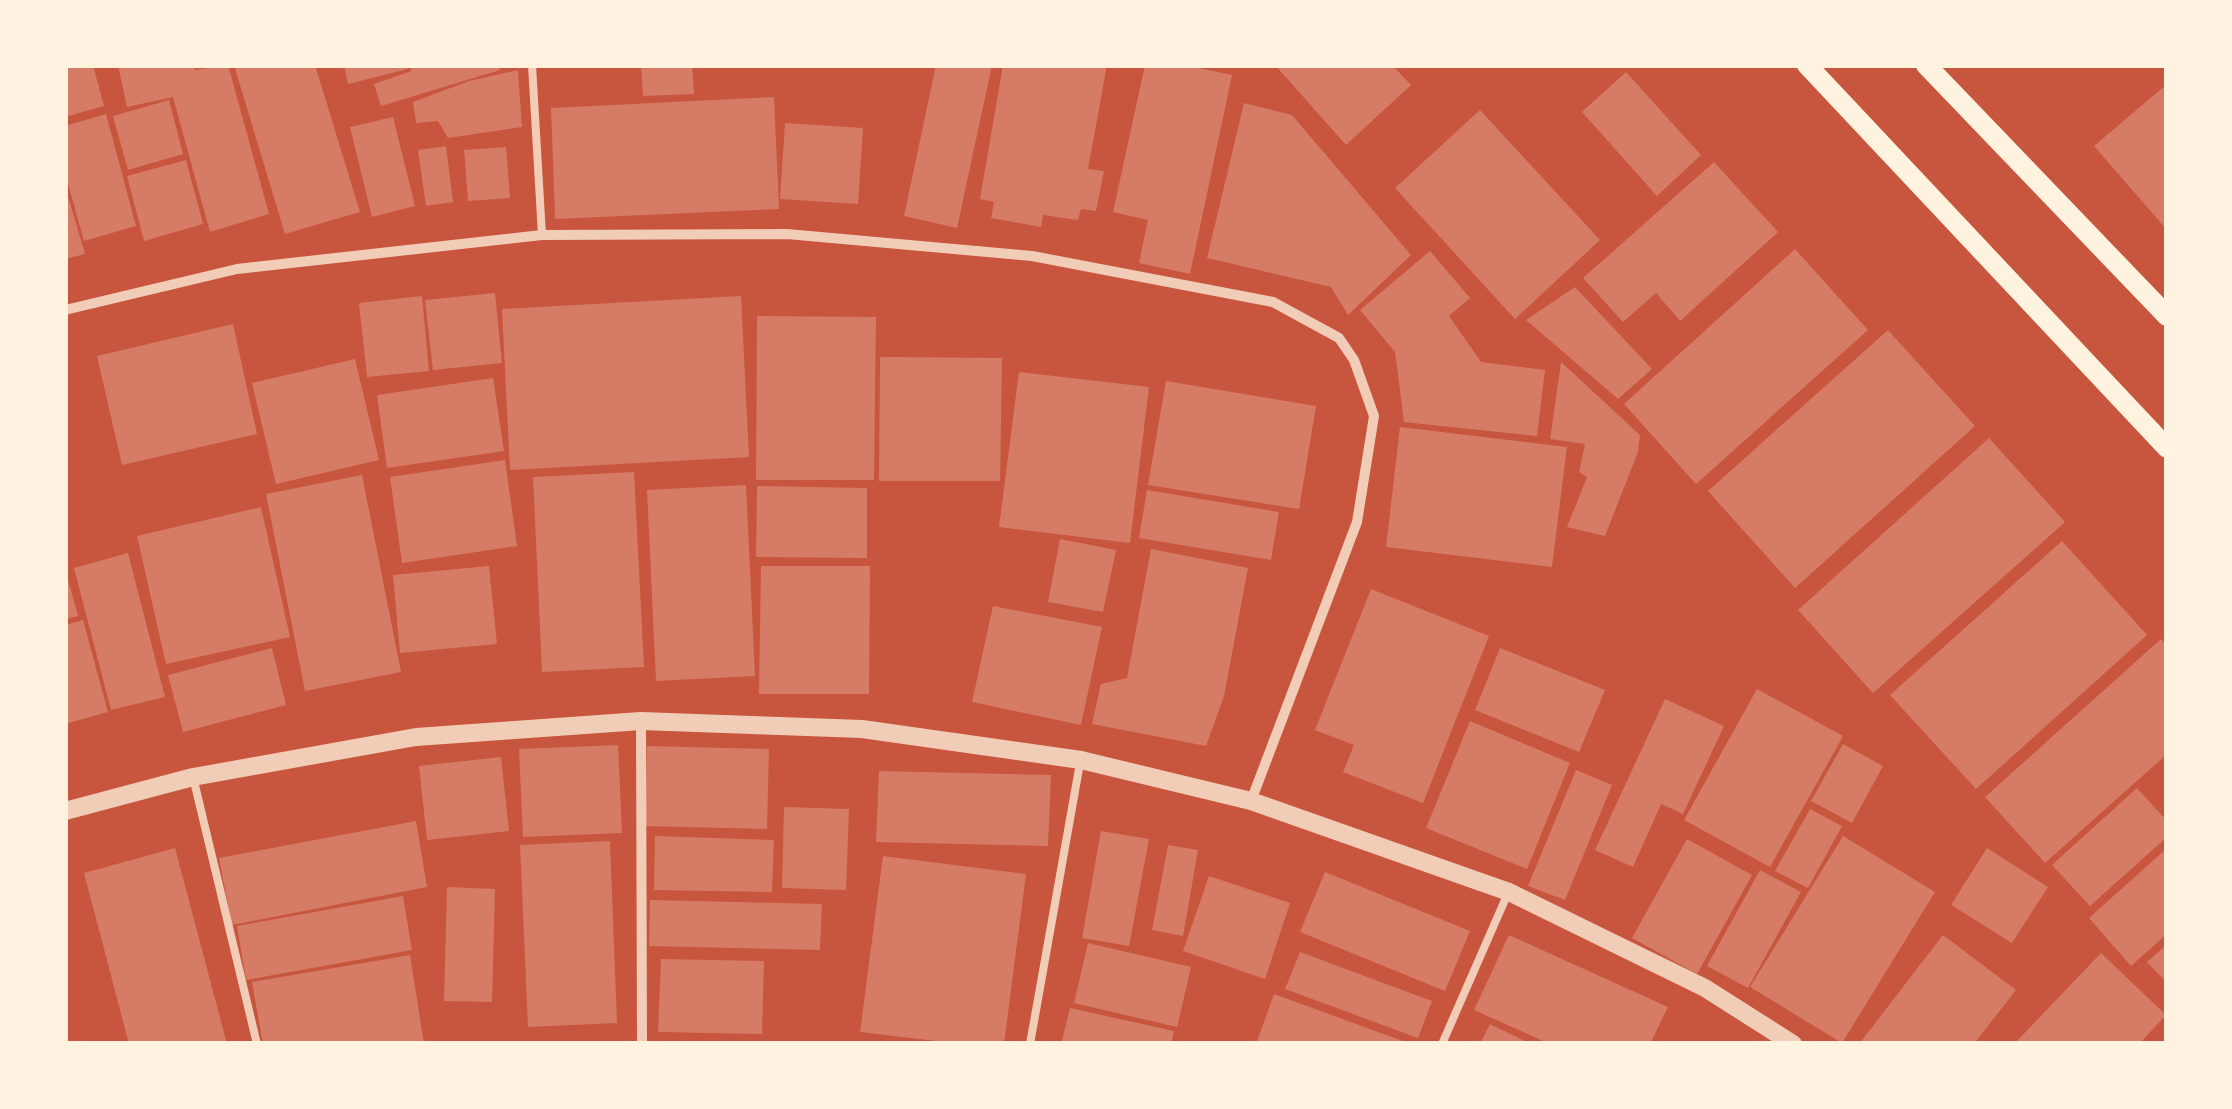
<!DOCTYPE html>
<style>
body{margin:0}
#map{position:relative;width:2232px;height:1109px;overflow:hidden;background:#c8553d;font-family:"IBM Plex Serif",serif}
canvas{display:block}
.frame{position:absolute;inset:0;border:68px solid #fff3e0;pointer-events:none}
</style>
<div id="map">
<canvas width="2232" height="1109"></canvas>
<div class="frame"></div>
</div>
<script>
const ctx = document.querySelector('canvas').getContext('2d');
ctx.lineJoin = 'round';
function fillPath(path, color) {
  ctx.fillStyle = color;
  ctx.fill(path, 'evenodd');
}
function strokePath(path, color, width, dash) {
  ctx.strokeStyle = color;
  ctx.lineWidth = width;
  ctx.lineCap = dash ? 'butt' : 'round';
  ctx.setLineDash(dash || []);
  ctx.stroke(path);
}
const building = new Path2D(`
 M93,65L104,106L65,117V66Z
 M118,65H194L195,70L228,65L269,214L210,232L173,97L127,107Z
 M234,65H315L360,212L285,234Z
 M344,65H407L408,69L348,84Z
 M411,65H499L500,70L381,106L374,84L411,71Z
 M641,65H692L694,94L643,96Z
 M936,65H992L957,228L904,216Z
 M1003,65H1107L1088,169L1104,171L1096,211L1081,209L1078,220L1043,215L1041,227L991,218L994,202L980,199Z
 M1145,65H1184L1232,75L1190,274L1139,263L1148,220L1113,212Z
 M1275,65H1392L1411,85L1346,145Z
 M518,70L522,127L448,138L438,121L416,123L413,102L469,81Z
 M1626,72L1701,155L1657,196L1582,112Z
 M2167,84V230L2094,146Z
 M774,97L779,209L555,219L551,108Z
 M169,100L183,154L128,170L113,116Z
 M1244,103L1292,115L1411,255L1348,315L1331,287L1207,258Z
 M1480,110L1600,240L1515,319L1395,188Z
 M106,114L136,226L84,241L65,173V126Z
 M393,117L415,206L372,217L350,127Z
 M785,123L863,128L858,204L780,199Z
 M446,146L453,202L426,206L418,150Z
 M506,147L510,198L468,201L464,150Z
 M186,160L203,224L144,241L127,176Z
 M1714,162L1778,232L1680,321L1656,293L1623,322L1583,278Z
 M65,186L85,254L65,259Z
 M1795,249L1868,330L1696,484L1624,404Z
 M1430,251L1470,298L1449,316L1481,362L1545,370L1537,436L1404,422L1395,352L1360,310Z
 M1575,287L1652,369L1618,399L1526,320Z
 M495,293L502,363L433,370L425,300Z
 M422,296L429,371L367,377L359,303Z
 M741,296L749,457L510,470L502,309Z
 M757,316L876,317L874,480H756Z
 M233,324L257,434L122,465L97,356Z
 M1888,330L1975,426L1795,588L1708,491Z
 M880,357L1002,358L1000,481H879Z
 M355,359L379,460L276,484L252,383Z
 M1561,362L1640,435L1638,452L1605,536L1567,527L1587,477L1579,472L1585,444L1550,439Z
 M1019,372L1149,387L1130,543L999,527Z
 M493,378L504,451L387,468L377,395Z
 M1166,381L1316,406L1299,509L1148,485Z
 M1400,427L1567,447L1552,567L1386,547Z
 M1989,438L2065,522L1873,693L1798,610Z
 M505,460L517,546L402,563L390,477Z
 M634,472L644,667L542,672L533,477Z
 M362,475L401,672L305,691L266,494Z
 M746,485L755,676L656,681L647,490Z
 M757,486L867,488V558L756,557Z
 M1147,490L1279,512L1271,560L1139,538Z
 M261,507L290,637L166,664L137,536Z
 M1060,539L1116,550L1103,612L1048,602Z
 M2062,541L2147,635L1976,789L1890,695Z
 M1151,549L1248,568L1224,696L1206,746L1092,724L1101,684L1127,678Z
 M128,553L165,697L111,710L74,568Z
 M489,566L497,644L400,653L393,575Z
 M761,566H870L869,694H759Z
 M65,569L78,616L65,619Z
 M1371,589L1489,636L1423,803L1343,772L1354,745L1315,730Z
 M993,606L1102,627L1081,725L972,702Z
 M83,620L108,712L65,724V625Z
 M2161,639L2167,646V754L2045,863L1985,797Z
 M272,648L286,705L183,732L168,675Z
 M1500,648L1605,690L1579,752L1475,710Z
 M1757,689L1843,736L1770,867L1684,820Z
 M1665,699L1724,726L1683,814L1661,804L1633,867L1595,850Z
 M1470,721L1570,763L1527,869L1426,828Z
 M1843,744L1883,766L1852,823L1811,801Z
 M618,745L622,833L523,837L519,749Z
 M647,746L769,749L767,829L645,826Z
 M501,757L509,831L427,840L419,766Z
 M1576,770L1612,785L1565,900L1528,886Z
 M879,771L1051,775L1048,846L876,842Z
 M2137,788L2167,821V837L2090,906L2052,865Z
 M784,807L849,809L846,890L782,888Z
 M1810,809L1842,826L1808,888L1775,871Z
 M416,821L427,887L232,925L219,858Z
 M1101,831L1149,839L1129,946L1082,938Z
 M655,836L774,840L772,892L654,890Z
 M1843,836L1935,892L1842,1043L1750,987Z
 M1687,839L1752,875L1697,974L1632,938Z
 M610,841L617,1023L528,1027L520,845Z
 M1168,845L1198,850L1183,936L1152,930Z
 M175,848L227,1044H129L84,873Z
 M1987,848L2048,887L2012,943L1951,905Z
 M2167,848V934L2131,966L2089,918Z
 M883,856L1026,874L1004,1044H961L860,1032Z
 M1760,870L1801,892L1748,988L1707,966Z
 M1325,872L1470,931L1445,991L1300,932Z
 M1209,876L1290,903L1265,979L1183,951Z
 M447,887L495,889L492,1002L444,1001Z
 M403,896L412,950L246,980L237,926Z
 M650,900L822,904L820,950L649,946Z
 M1509,935L1668,1007L1650,1044H1550L1474,1010Z
 M1943,935L2016,990L1974,1044H1859Z
 M1088,943L1191,967L1177,1027L1074,1003Z
 M2167,944V983L2147,962Z
 M1300,952L1432,1001L1418,1038L1285,989Z
 M2101,953L2166,1015L2139,1044H2014Z
 M410,955L424,1044H263L252,982Z
 M661,959L764,961L762,1034L658,1032Z
 M1274,994L1411,1044H1256Z
 M1070,1008L1174,1031L1171,1044H1061Z
 M1490,1024L1531,1044H1480Z`);
const service = new Path2D(`
 M532,65L542,235
 M193,777L257,1044
 M1030,1044L1080,763
 M1442,1044L1508,893`);
const minor = new Path2D(`
 M65,310L237,269L542,235L787,234L1032,256L1273,302L1339,338L1354,360L1374,416L1357,522L1251,801
 M641,721L642,1044`);
const tertiary = new Path2D(`
 M65,811L193,777L416,737L641,721L862,729L1081,760L1251,801L1509,892L1705,988L1793,1044`);
const secondary = new Path2D(`
 M1807,65L2167,448
 M1926,65L2167,316`);
fillPath(building, '#d67c66');
strokePath(service, '#f1ccb7', 8);
strokePath(minor, '#f1ccb7', 10);
strokePath(tertiary, '#f1ccb7', 18);
strokePath(secondary, '#fff3e0', 20);
</script>
